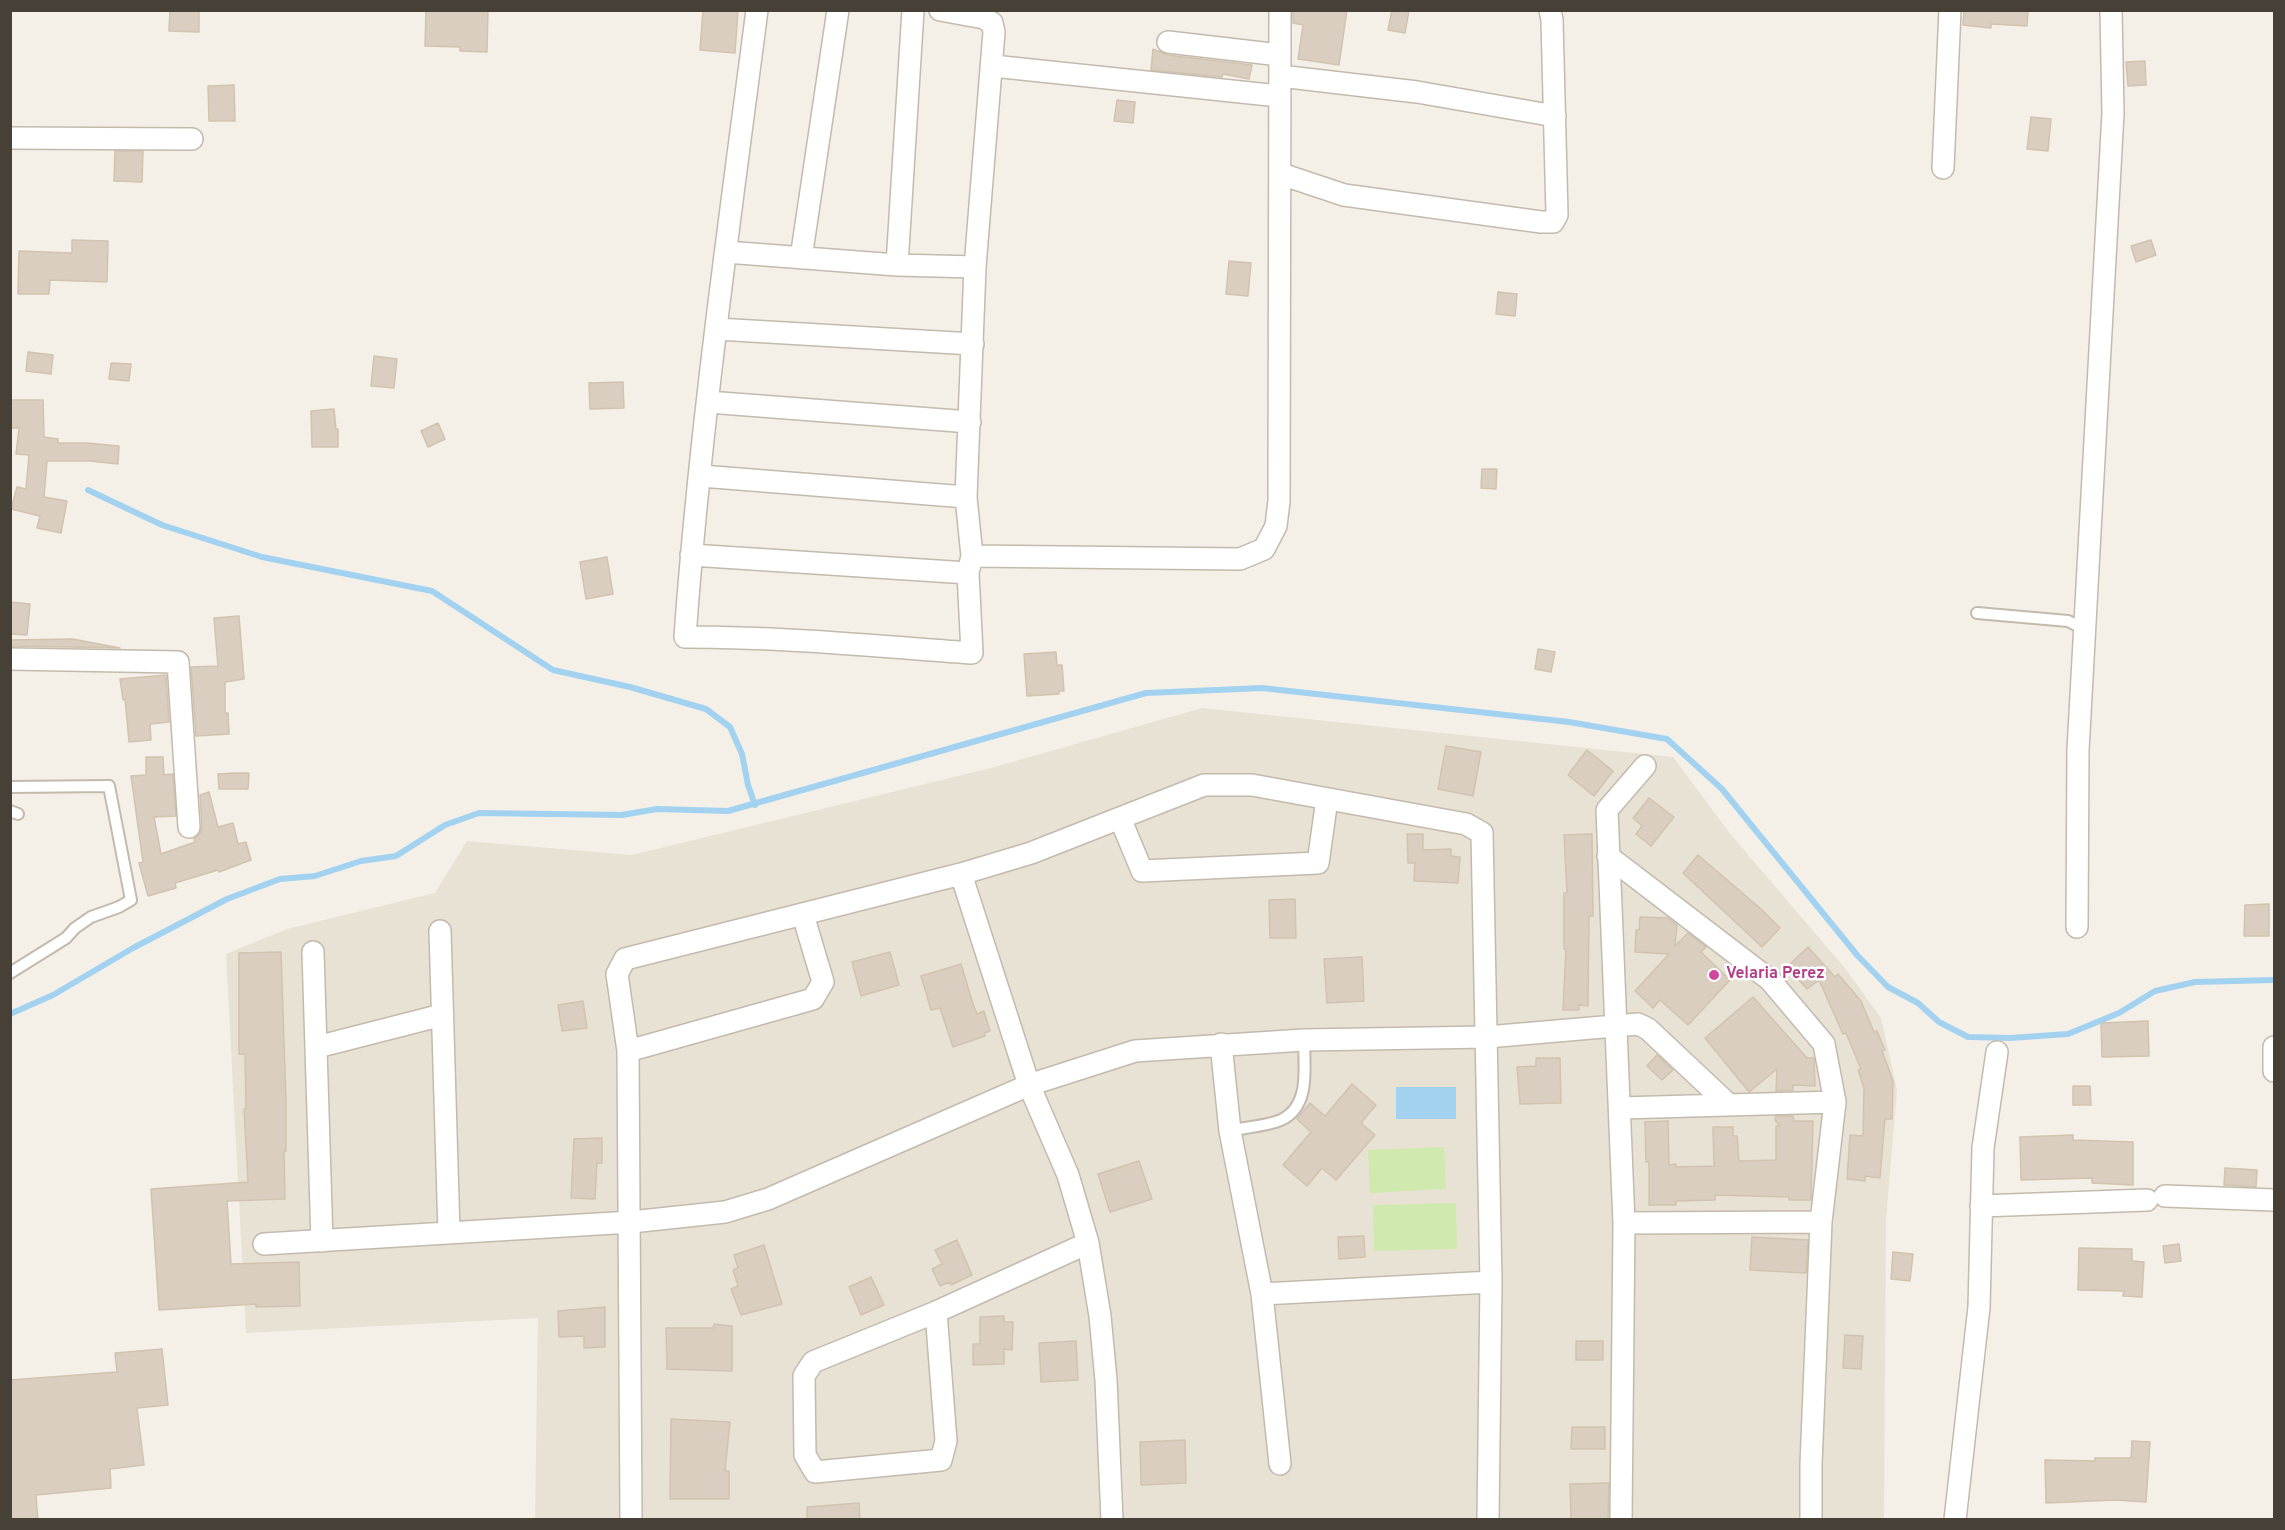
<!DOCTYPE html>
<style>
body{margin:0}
#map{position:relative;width:2285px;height:1530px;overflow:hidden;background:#f4f0e7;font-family:Overpass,sans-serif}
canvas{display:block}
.frame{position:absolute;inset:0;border:12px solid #474036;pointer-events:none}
</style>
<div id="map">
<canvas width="2285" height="1530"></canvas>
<div class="frame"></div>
</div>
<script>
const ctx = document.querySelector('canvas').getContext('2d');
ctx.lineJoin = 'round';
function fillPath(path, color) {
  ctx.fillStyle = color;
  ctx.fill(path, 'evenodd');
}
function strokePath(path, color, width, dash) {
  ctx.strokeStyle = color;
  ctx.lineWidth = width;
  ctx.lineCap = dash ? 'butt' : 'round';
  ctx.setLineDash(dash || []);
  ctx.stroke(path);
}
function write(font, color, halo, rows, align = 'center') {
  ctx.font = font + ' Overpass,sans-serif';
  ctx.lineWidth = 5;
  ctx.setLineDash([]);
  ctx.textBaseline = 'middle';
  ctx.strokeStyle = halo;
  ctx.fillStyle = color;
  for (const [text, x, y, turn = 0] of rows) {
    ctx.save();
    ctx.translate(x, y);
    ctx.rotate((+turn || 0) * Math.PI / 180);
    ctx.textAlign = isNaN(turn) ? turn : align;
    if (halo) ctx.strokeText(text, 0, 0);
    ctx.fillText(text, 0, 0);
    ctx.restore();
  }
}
const residential = new Path2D(`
 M1202,708L1673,757L1732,836L1844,967L1881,1018L1897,1090L1886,1220L1884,1519H535L538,1318L246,1333L226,954L287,929L435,893L467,841L632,855L991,768Z`);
const green = new Path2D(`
 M1444,1147L1446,1189L1370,1193L1368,1150Z
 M1456,1203L1457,1249L1374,1251L1373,1205Z`);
const water = new Path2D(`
 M1396,1087H1456V1119H1396Z`);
const stream = new Path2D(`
 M88,490L162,525L262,557L432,591L553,670L630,687L706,709L730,727L742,754L748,785L755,805
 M10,1014L53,995L133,948L227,899L280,879L315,876L361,861L396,856L445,825L479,813L622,815L657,809L728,811L1146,693L1262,688L1569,722L1667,739L1722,789L1857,955L1888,987L1918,1003L1939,1022L1968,1037L2010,1038L2068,1034L2119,1013L2155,991L2195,982L2274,980`);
const building = new Path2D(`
 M170,10H199V32L169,31Z
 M426,10H488L487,52L460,51V47L425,46Z
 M703,10H738L735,53L700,50Z
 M1293,10H1347L1339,65L1298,59L1303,25L1293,23Z
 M1392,10H1409L1405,33L1388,30Z
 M1964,10H2028L2027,26L1991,24V28L1963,25Z
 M1153,49L1167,55L1252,65L1249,79L1223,74L1222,77L1151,70Z
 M2145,61L2146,85L2128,86L2126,62Z
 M234,85L235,121H209L208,86Z
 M1117,100L1135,102L1133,123L1114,121Z
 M2031,117L2051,119L2048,151L2027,149Z
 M115,151H143L142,182L114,181Z
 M72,240L108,241L107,282L50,280L49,294H18L19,251L72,253Z
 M2151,240L2156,255L2136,262L2131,246Z
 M1229,261L1251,263L1248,296L1226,294Z
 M1498,292L1517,294L1515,316L1496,314Z
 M28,352L53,355L51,374L26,371Z
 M374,356L397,359L394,388L371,386Z
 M111,363L131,364L129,381L109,379Z
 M623,382L624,408L590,409L589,383Z
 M10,400H43L44,437L58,439V443H87L119,446L118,464L90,461H47L44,497L67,501L61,533L37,528L40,516L11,509L17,487L26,489L29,455L16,454L19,428H10Z
 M334,409L336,429H338V447H312L311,411Z
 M438,423L445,439L428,447L421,431Z
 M1482,469H1497L1496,489L1481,488Z
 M607,557L613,594L586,599L580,562Z
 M10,602L30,604L27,635L10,634Z
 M239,616L244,679L225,682V713H228L229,734L196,736L191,667L218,666L214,618Z
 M73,639L120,648L10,646V640Z
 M1538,649L1555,652L1551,672L1535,669Z
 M1056,652L1057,665H1062L1064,691H1059V694L1027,696L1024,654Z
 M166,675L169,722L150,724L151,740L129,742L125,699L123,700L120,679Z
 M1446,746L1481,752L1473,796L1438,789Z
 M1587,750L1613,771L1594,796L1568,775Z
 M146,757H163L164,775L173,774L176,816L154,817L161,854L195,842L194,838L200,833L202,827L200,795L209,792L218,827L233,823L238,844L246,842L251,860L219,872L218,870L175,883L176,888L148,896L139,863L143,862L131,776L146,775Z
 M235,773H249L248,789H219L218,774Z
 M1649,798L1674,817L1651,846L1636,834L1642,826L1633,818Z
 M1407,834H1423V850L1451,849V856L1460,857L1458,883L1414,881L1415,863H1408Z
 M1592,834L1593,916H1589L1588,1006L1579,1005V1010H1563L1566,949H1564V893H1567L1564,835Z
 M1698,855L1761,909L1780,928L1762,947L1683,873Z
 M1295,899L1296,938H1270L1269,900Z
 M2269,904V936H2244L2245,905Z
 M1640,917L1668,918L1677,925L1675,946L1688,933L1706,947L1701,952L1730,980L1688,1025L1660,1000L1653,1008L1635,991L1669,954L1635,952L1636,930H1639Z
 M1808,947L1835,977L1838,974L1861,1001L1874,1032L1877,1031L1885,1050L1882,1051L1893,1081L1892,1119H1885L1880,1178L1865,1176V1181L1847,1179L1850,1135L1863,1136L1864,1088L1858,1070L1861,1069L1846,1033L1843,1034L1819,980L1807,989L1787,967Z
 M281,952L286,1103V1151H284L285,1199L227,1201L231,1264L299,1262L300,1306L256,1307V1304L159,1310L151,1189L248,1182L244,1109H246L245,1054H239V953Z
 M890,952L899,985L861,996L852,962Z
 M1362,957L1364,1001L1327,1003L1324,959Z
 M961,964L973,1004L977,1014L984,1011L990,1031L984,1033L985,1036L953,1047L940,1008L931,1010L921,976Z
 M1753,997L1807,1058H1814L1815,1086L1793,1085V1090L1776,1091L1777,1069L1749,1092L1705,1038Z
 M583,1001L587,1028L562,1031L558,1005Z
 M2148,1021L2149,1056L2102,1057L2101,1023Z
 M1657,1055L1673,1070L1662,1080L1647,1066Z
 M1536,1058H1560L1561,1103L1520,1104L1517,1067L1536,1066Z
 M1352,1084L1376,1105L1361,1123L1375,1135L1336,1180L1322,1168L1307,1186L1283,1165L1311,1132L1297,1119L1310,1103L1325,1116Z
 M2073,1086H2090L2091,1105H2073Z
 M1776,1116H1793L1794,1121H1813L1811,1200H1789V1197L1715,1195V1200L1676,1201V1205H1649V1162H1646L1645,1122L1668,1121L1669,1165L1676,1164V1167L1714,1166L1713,1127H1733V1136H1737L1739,1161L1776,1160V1126H1780L1775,1120Z
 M2073,1135V1140L2133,1142V1185L2092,1183V1178L2021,1180L2020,1137Z
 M602,1138V1163H597L595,1199L571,1198L574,1139Z
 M1139,1161L1152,1199L1110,1212L1098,1174Z
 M2225,1168L2257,1170L2256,1187L2224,1185Z
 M1364,1236L1365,1257L1339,1259L1338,1237Z
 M1752,1237L1808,1240L1806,1273L1750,1270Z
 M957,1240L972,1275L951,1285L949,1282L940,1286L932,1269L942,1264L935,1250Z
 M2179,1244L2181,1261L2165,1263L2163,1246Z
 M764,1245L782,1304L741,1315L731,1289L738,1286L733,1270L738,1268L734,1255Z
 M2079,1248L2132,1249V1261L2144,1262L2142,1297L2123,1296L2124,1291L2078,1290Z
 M1893,1252L1913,1254L1910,1281L1891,1279Z
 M871,1277L884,1305L861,1315L849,1287Z
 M605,1307V1347L584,1348V1336L559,1337L558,1311Z
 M1004,1316V1322H1013L1012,1350L1004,1349V1364L973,1365V1344H980V1317Z
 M714,1324L732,1326V1371L667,1369L666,1328H713Z
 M1845,1335L1863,1336L1861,1369L1843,1368Z
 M1076,1341L1078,1380L1041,1382L1039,1343Z
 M1576,1341H1603V1360H1576Z
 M162,1349L168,1405L137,1408L144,1465L110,1469L111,1488L36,1495L38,1520H10V1380L117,1372L115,1353Z
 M671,1419L730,1422L725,1471H729V1499H670Z
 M1572,1427H1605V1449H1571Z
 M1185,1440L1186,1483L1141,1485L1140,1442Z
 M2132,1441L2150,1442L2146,1502L2116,1500L2046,1503L2045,1460L2095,1461V1458H2131Z
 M1609,1483L1608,1519H1571L1570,1484Z
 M859,1503L860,1520H807V1507Z`);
const service = new Path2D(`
 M1977,613L2068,621L2084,629
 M10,787L109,786L131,900L119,907L91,917L75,928L66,938L10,973
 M10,811L18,814
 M1230,1131C1246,1127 1267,1126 1281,1120C1311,1106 1304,1067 1304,1040`);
const minor = new Path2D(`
 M757,10C730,219 700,427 685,637C781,637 876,646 972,653L968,573L972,556L966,497L975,267L994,32L992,23L984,18L940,10
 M1168,42L1280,55
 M993,66L1279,96
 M1280,76L1417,92L1555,116
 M10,138L192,139
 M1943,168L1950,10
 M1281,174L1344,195L1541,222H1553L1557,215L1552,20L1550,10
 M726,252L897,265L975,267
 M801,258L838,10
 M897,265L913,10
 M717,329L973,344
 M708,402L970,422
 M701,476L966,497
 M691,555L968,573
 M972,556L1240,559L1264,549L1276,526L1279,501L1280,10
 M10,659L178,662L189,827
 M1120,818L1142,871L1318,863L1327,799
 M1608,856L1770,980L1824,1044L1835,1102L1821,1222L1811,1464V1520
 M961,874L1029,1085L1068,1175L1088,1243L1100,1316L1106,1380L1112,1520
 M2077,927L2078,750L2113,113L2111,10
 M440,931L449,1233
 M313,952L322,1241
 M1221,1044L1230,1131L1262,1294L1280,1464
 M317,1047L442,1015
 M2274,1047V1071
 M628,1051L813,999L823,982L803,915
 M1620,1108L1835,1102
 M2165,1196L2274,1200
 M1981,1206L2147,1200
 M1624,1223L1821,1222
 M264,1244L631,1222L725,1212L768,1199L1029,1085L1135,1051L1304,1040L1487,1037L1638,1024L1648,1029L1729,1105
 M1262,1294L1491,1282
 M936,1312L946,1441L941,1460L815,1472L805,1455L804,1376L813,1362L936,1312L1088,1243
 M631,1520L628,1051L617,974L625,959L961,874L1031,853L1204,785H1252L1466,824L1482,833L1491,1282L1488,1520
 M1621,1520L1624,1223L1607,810L1645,766
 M1955,1520L1979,1307L1983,1148L1997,1052`);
const markers = [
 [1714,975,6,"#d1479c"]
];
const hotelNames = [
 ["Velaria Perez",1726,975]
];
fillPath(residential, '#e8e2d5');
fillPath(green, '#d0e9af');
fillPath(water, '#a3d2f1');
strokePath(stream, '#a3d2f1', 6);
fillPath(building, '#d9cebf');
strokePath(building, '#d1c3af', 1.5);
strokePath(service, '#c3baad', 14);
strokePath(minor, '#c3baad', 24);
strokePath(service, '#fff', 10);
strokePath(minor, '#fff', 21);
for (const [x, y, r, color] of markers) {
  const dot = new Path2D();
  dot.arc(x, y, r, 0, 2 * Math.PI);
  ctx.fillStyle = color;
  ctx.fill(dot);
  strokePath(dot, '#fff', 2);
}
write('bold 16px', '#b23c85', '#fff', hotelNames, 'left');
</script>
